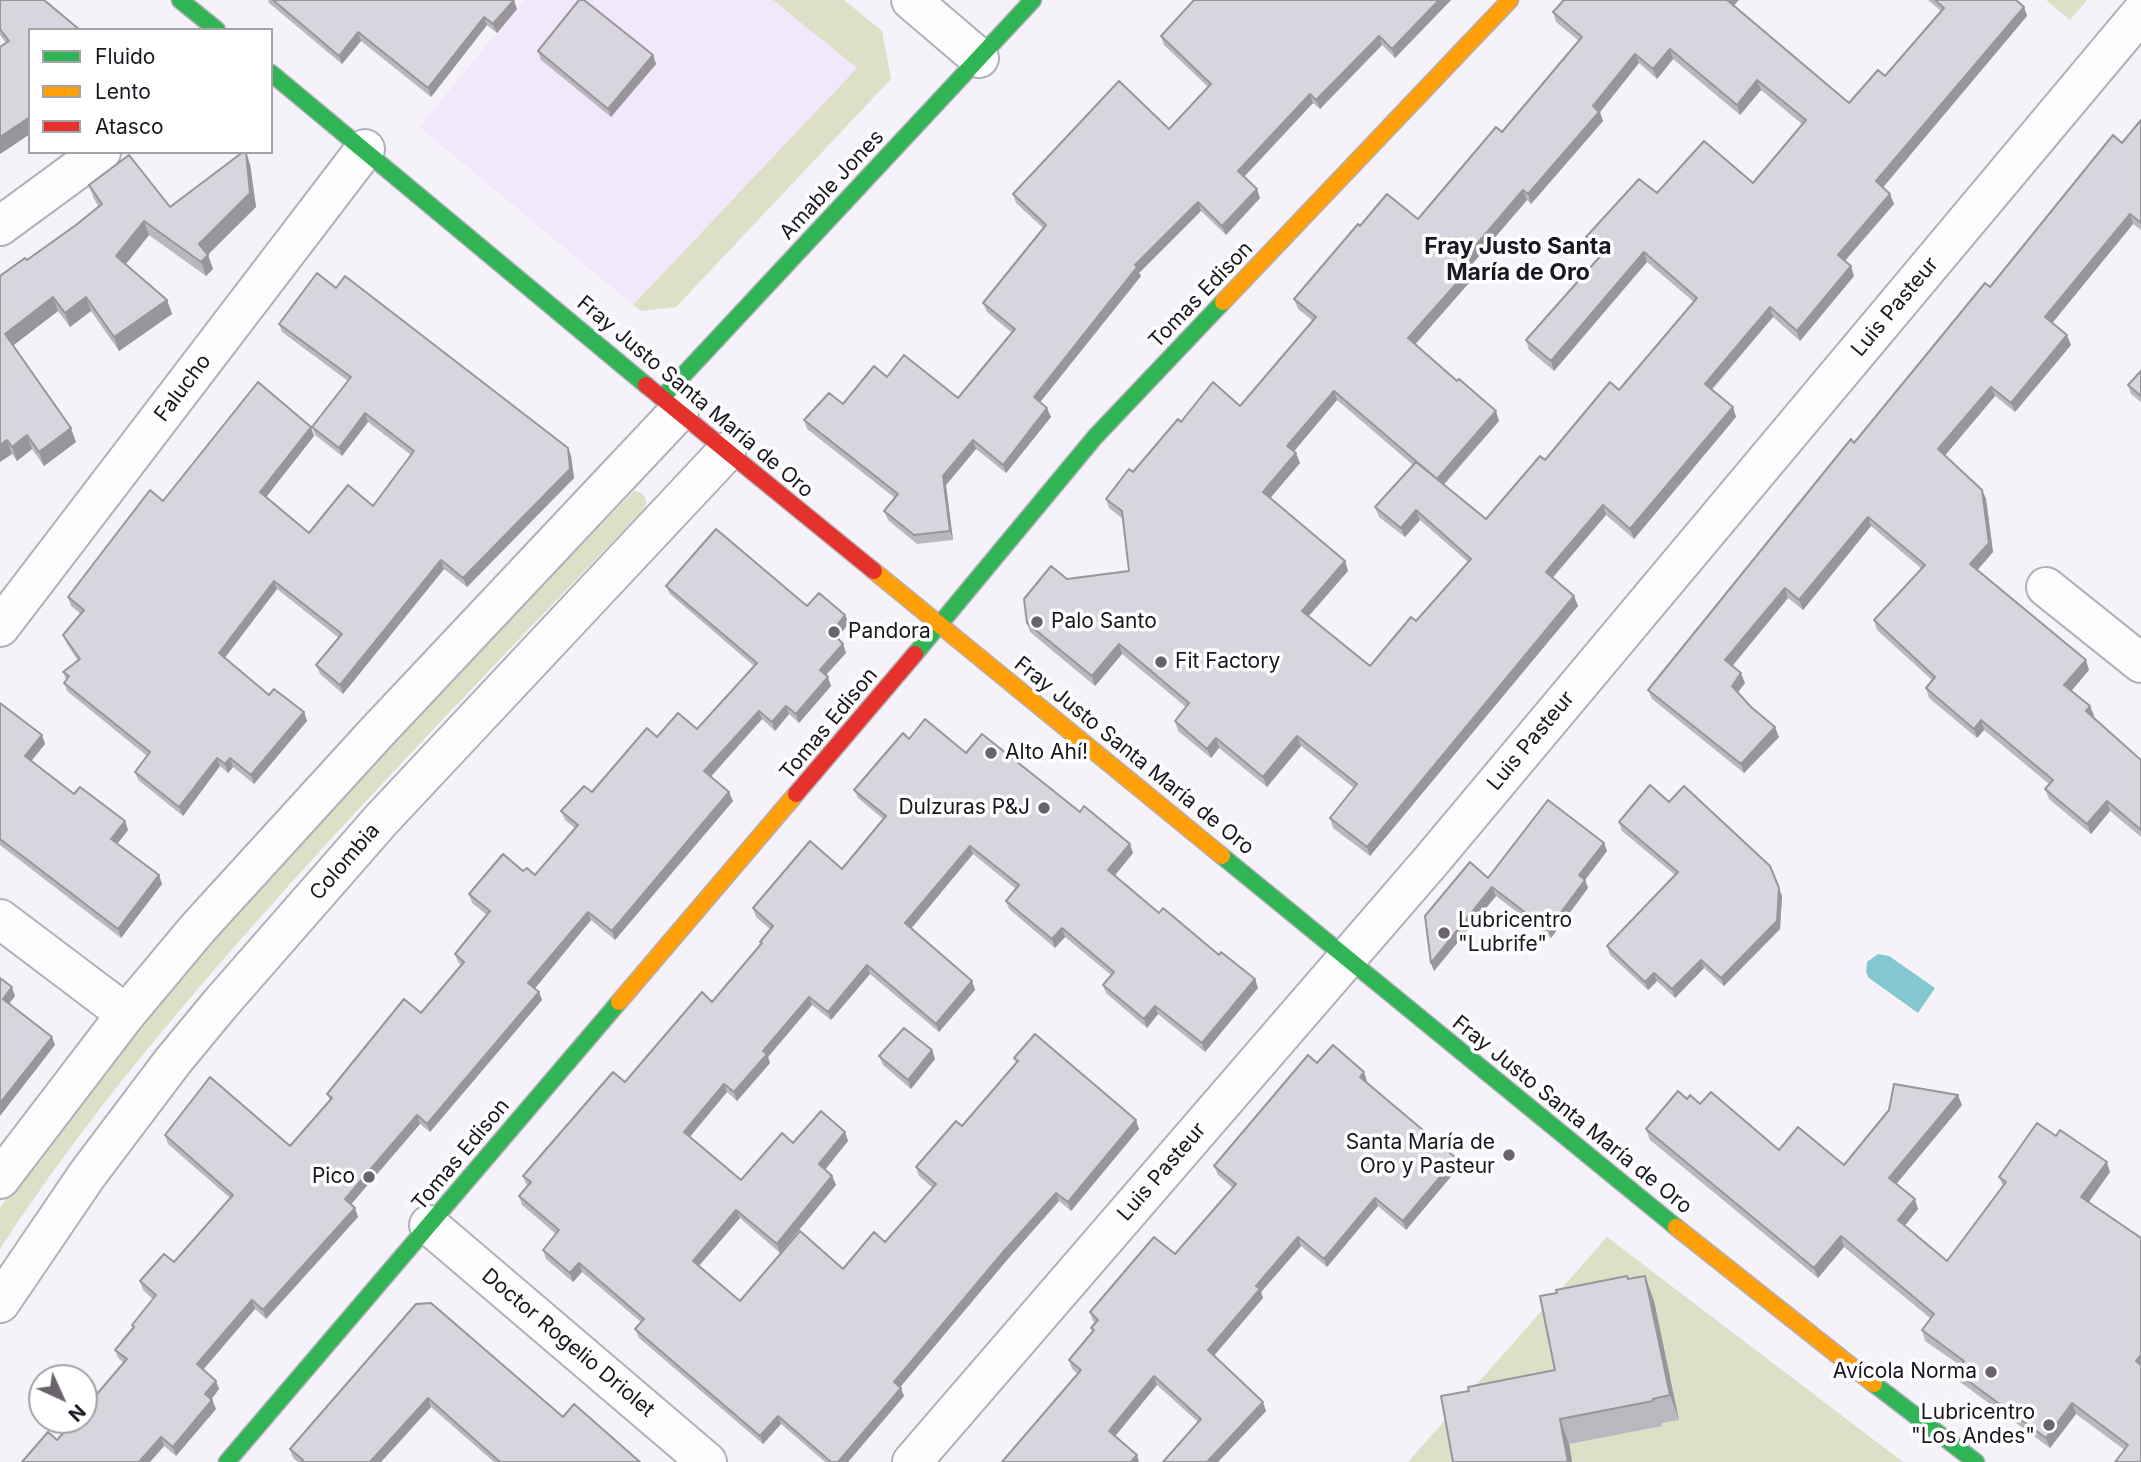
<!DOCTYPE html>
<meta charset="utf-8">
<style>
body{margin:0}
#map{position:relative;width:2141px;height:1462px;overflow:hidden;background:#f6f2fa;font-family:Inter,sans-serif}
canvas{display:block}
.legend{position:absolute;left:28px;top:28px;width:245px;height:126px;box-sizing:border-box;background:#fff;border:2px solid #a4a2a5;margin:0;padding:9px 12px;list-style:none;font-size:21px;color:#1b161f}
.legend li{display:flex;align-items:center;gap:14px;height:35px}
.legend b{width:35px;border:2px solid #a4a2a5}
.north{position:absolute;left:28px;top:1364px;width:70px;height:70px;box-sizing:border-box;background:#fff;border:2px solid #a4a2a5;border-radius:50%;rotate:135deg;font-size:19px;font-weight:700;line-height:28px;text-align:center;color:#1b161f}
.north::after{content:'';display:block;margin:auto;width:24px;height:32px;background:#68636c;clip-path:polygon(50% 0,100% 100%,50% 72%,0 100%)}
</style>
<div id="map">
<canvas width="2141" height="1462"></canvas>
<ul class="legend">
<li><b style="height:9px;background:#30b455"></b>Fluido</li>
<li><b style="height:9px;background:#ff9f0a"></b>Lento</li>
<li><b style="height:9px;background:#e5322d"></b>Atasco</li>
</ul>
<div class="north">N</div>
</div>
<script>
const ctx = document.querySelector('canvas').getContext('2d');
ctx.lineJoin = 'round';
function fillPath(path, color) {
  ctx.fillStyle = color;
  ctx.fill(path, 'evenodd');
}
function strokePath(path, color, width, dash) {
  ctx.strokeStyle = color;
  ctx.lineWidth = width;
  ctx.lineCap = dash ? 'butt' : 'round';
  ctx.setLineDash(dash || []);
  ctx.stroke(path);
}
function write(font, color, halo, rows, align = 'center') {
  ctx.font = font + ' Inter,sans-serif';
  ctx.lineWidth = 7;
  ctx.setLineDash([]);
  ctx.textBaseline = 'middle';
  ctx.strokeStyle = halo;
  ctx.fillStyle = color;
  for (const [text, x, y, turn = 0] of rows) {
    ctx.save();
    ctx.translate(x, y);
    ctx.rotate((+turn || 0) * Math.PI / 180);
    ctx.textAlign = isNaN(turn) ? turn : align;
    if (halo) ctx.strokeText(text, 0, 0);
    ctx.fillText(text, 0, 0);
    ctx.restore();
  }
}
const built = new Path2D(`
 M524,0H773L857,68L633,305L419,127Z`);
const green = new Path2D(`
 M773,0H844L882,31L891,79L676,307L641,311L633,305L857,68Z
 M2046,0H2087L2070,20Z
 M634,491C645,492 650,501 643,510C524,634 405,757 290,884C186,1000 85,1118 0,1249V1208L7,1198L107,1063L177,977L390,742Z
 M1607,1237L1903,1462H1539L1529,1448L1662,1425V1423L1679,1420L1671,1379L1624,1388L1603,1353L1516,1462H1408Z`);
const water = new Path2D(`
 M1878,954L1889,956L1935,988L1918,1013L1869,978L1866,972L1867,962Z`);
const street = new Path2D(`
 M911,0L979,58
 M0,226L101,152
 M2046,587L2141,663
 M0,627L365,149
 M0,919L126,1014
 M0,1179L126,1014L198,928L376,733L679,411
 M429,1225L707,1462
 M0,1303L87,1175L173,1061L221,1003L381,820L726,452
 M912,1462L1431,861L2141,13`);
const fast = new Path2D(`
 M180,0L217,30
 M271,73L646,385
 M662,398L1033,0
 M915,654L1095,437L1223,302
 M1222,856L1676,1227
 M1874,1384L1976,1462
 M227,1462L619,1002`);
const slow = new Path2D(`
 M1223,302L1510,0
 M874,571L1222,856
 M619,1002L796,794
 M1676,1227L1874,1384`);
const jam = new Path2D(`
 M646,385L874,571
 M796,794L915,654`);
const wall = new Path2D(`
 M0,0L30,30V134L0,154L6,43L0,35Z
 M268,0H513L517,9L497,33L487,25L431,97L361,41L342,64L269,3Z
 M1194,0H1451L1395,58L1382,45L1320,109L1313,103L1244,177L1260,198L1226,235L1201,211L1139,273L1141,276L1040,402L1051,417L1006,473L976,449L946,485L953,540L917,544L888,520L884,511L895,498L807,429L804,420L843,404L887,377L958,398L1012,333L987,312L983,303L1043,228L1016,203L1013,194L1169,129L1208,87L1164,45L1161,36Z
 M1928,0H2016L2024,7L2027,16L1883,187L1894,204L1845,261L1854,276L1800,341L1773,317L1712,390L1733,407L1736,417L1634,539L1606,515L1552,578L1574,596L1578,606L1370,856L1333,828L1330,818L1354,788L1301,746L1267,787L1219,748L1211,758L1178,731L1175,721L1186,707L1122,654L1095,686L1030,632L1027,623L1067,579L1129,571L1123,519L1109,508L1106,499L1133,472L1181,422L1240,406L1313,321L1298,309L1294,299L1360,226L1418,219L1502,132L1579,41L1556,22L1553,12L1734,6L1849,103L1885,76L1941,11ZM1673,59L1740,115L1761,90L1802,124L1753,183L1657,193L1586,237L1590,246L1601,256L1526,340L1529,350L1554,371L1647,262L1694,302L1619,390L1486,519L1444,485L1499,421L1415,344L1475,276L1471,265L1527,200L1531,204L1603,121L1600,112L1639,63L1657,79ZM1337,400L1413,465L1375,507L1379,517L1405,537L1420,520L1468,562L1416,621L1370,666L1309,616L1348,571L1345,561L1270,498L1300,463L1294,451Z
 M538,51L653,55L656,64L611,117L541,60Z
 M2141,120V230L2133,224L2052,323L2071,345L2015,412L1995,396L1945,455L1982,490L1986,499L1993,552L1977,570L2089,670L2071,691L2090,706L2094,716L2093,717L2141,760V837L2110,811L2091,834L2049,799L2045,789L2049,784L1984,730L1977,738L1929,698L1926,688L1932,680L1877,630L1874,620L1922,569L1871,526L1803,610L1788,598L1732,666L1745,683L1737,693L1779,737L1744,773L1652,699L1648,690L1854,443L1990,287L2122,143Z
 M250,164L256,207L208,255L213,269L206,276L149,235L126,264L167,300L172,314L119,351L91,311L70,327L58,311L13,345L76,442L44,466L32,449L17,461L12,454L0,462V276L27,260L76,225L99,207L94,199L89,185L170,207Z
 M336,288L568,448L571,456L574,478L467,587L444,569L343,694L320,674L316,665L339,638L277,589L225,658L269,695L304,712L307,721L254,784L233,767L228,773L220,766L183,816L138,780L135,772L147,756L67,691L64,683L66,680L63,672L78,661L67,644L63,635L81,614L71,606L68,597L163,501L311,427L314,436L266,497L309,533L373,506L411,455L368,422L342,456L315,435L312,427L348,381L282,332L279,324Z
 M2141,371V402L2131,394L2128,385Z
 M666,586L807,606L849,623L837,638L843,644L846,653L826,675L831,686L799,723L789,714L775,731L762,719L711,776L733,801L615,940L591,920L535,988L539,992L542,1000L430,1132L420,1124L351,1204L358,1217L266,1319L255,1309L203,1370L216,1381L219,1389L212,1399L216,1409L176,1456L164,1446L150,1462H22L57,1440L124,1363L118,1358L115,1350L133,1329L132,1325L153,1299L143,1290L140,1281L174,1262L230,1198L168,1144L165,1135L290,1146L330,1100L327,1094L421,1013L461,965L458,962L455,954L487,915L472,903L469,894L523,871L535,875L575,828L565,820L561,811L592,792L657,737L697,729L754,666L670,594Z
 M0,703L42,735L45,744L31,761L74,794L125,821L128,830L117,844L159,875L162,884L121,938L0,845Z
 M909,739L966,753L1080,812L1133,853L1115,875L1159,913L1255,979L1258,988L1205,1052L1158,1014L1147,1028L1106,993L1103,985L1111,975L1065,937L1055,948L1009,909L1006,901L1016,889L973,854L911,929L972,981L975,990L939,1032L870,974L831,1020L812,1005L768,1057L770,1063L737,1101L727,1092L690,1137L741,1180L793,1143L845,1132L848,1141L825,1170L832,1176L836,1185L780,1253L740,1218L699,1266L740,1301L843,1269L885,1242L933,1188L919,1176L916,1167L962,1126L1016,1063L1014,1058L1139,1129L1071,1211L1059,1201L1007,1260L900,1387L904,1396L848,1462H825L781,1424L763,1444L639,1338L635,1329L641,1322L582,1272L573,1282L546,1259L543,1250L556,1234L522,1205L519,1196L528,1186L526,1184L523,1176L712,1002L761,945L760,942L770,929L756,917L753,908L842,869L883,819L858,798L854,790Z
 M1619,822L1782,896L1780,929L1724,986L1704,968L1675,998L1657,981L1648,990L1610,955L1607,946L1675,875L1622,831Z
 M1604,843L1607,851L1585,880L1588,888L1551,938L1496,896L1434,971L1431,963L1488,878Z
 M932,1050L935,1059L911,1089L883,1065L879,1056Z
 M1317,1063L1367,1081L1366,1082L1459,1167L1406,1230L1378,1206L1327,1267L1301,1246L1261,1292L1263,1298L1214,1356L1266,1411L1218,1462H1163L1198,1422L1157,1385L1115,1436L1002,1462L1078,1374L1072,1369L1069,1360L1093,1331L1091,1328L1096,1323L1093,1321L1090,1312L1175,1254L1233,1188L1218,1175L1214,1166Z
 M1687,1099L1700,1104L1779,1150L1844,1165L1962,1105L1896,1184L1918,1209L1905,1226L1947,1261L2003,1186L1999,1177L2110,1172L2089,1202L2141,1462L2076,1414L2050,1448L1960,1382L1956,1372L1961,1366L1925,1341L1922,1330L1930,1318L1844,1247L1818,1278L1650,1140L1646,1129Z
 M1629,1279L1654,1301L1679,1420L1662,1423V1426L1569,1444L1572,1462H1453L1469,1391L1555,1370L1557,1293Z
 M416,1304L563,1417L640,1462H494L431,1407L381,1462H298L293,1458L290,1449Z`);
const shadedWall = new Path2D(`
 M514,0L517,9L497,33L493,24Z
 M1439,0H1451L1395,58L1392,49Z
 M1727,0H1739L1730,10Z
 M2024,7L2027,16L1880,191L1876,181Z
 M484,17L487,25L431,97L428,88Z
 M358,32L361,41L342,64L339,56Z
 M1379,36L1382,45L1320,109L1316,100Z
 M1670,49L1673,59L1657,79L1653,69Z
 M1635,54L1639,63L1600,112L1603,121L1531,204L1528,194L1593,106Z
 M653,55L656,64L611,117L608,109Z
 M1757,80L1761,90L1740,115L1737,105Z
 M1310,94L1313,103L1241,180L1238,171Z
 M30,117V134L0,154V137Z
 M246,152L250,164L256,207L204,258L199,244Z
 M1257,189L1260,198L1226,235L1222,226Z
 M1523,190L1527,200L1468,269L1464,259Z
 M1890,194L1894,204L1841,265L1838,255Z
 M1198,202L1201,211L1139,273L1141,276L1037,406L1034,397L1135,265Z
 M2130,214L2133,224L2049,327L2045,317Z
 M144,221L149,235L121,270L116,256Z
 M1644,252L1647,262L1554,371L1551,361Z
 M208,255L213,269L206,276L201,262Z
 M1472,266L1475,276L1412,348L1408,338Z
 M1851,266L1854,276L1800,341L1797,331Z
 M53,297L58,311L10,348L5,334Z
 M86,297L91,311L70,327L65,313Z
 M167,300L172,314L119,351L114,337Z
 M1770,307L1773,317L1708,393L1705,384Z
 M2067,335L2071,345L2015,412L2011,403Z
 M1991,387L1995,396L1942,459L1938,449Z
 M1334,391L1337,400L1291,455L1287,446Z
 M1733,407L1736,417L1634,539L1630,529Z
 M1047,408L1051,417L1006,473L1003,465Z
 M1496,411L1499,421L1440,488L1437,479Z
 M365,413L368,422L342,456L339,448Z
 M311,427L314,436L263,501L260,492Z
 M71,428L76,442L44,466L39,452Z
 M27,435L32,449L17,461L12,447Z
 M7,440L12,454L0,462V445Z
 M973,440L976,449L946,485L953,540L950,531L943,476Z
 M568,448L571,456L574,478L467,587L463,578Z
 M1296,453L1300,463L1267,502L1263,492Z
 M1982,490L1986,499L1993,552L1974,574L1970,564Z
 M1603,505L1606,515L1549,582L1546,572Z
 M1416,510L1420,520L1405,537L1401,528Z
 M1868,517L1871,526L1803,610L1799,600Z
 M441,560L444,569L343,694L340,685Z
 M1345,561L1348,571L1305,620L1302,611Z
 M274,581L277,589L222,661L219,653Z
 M1785,588L1788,598L1729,670L1725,660Z
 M1574,596L1578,606L1370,856L1367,847Z
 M845,615L849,623L835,641L832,632Z
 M843,644L846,653L823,678L820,670Z
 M1119,644L1122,654L1095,686L1092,676Z
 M2086,660L2089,670L2068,695L2064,685Z
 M1741,673L1745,683L1735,696L1732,686Z
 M828,677L831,686L799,723L796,714Z
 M786,706L789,714L775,731L772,722Z
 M2090,706L2094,716L2090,721L2086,711Z
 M759,711L762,719L708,780L704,771Z
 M304,712L307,721L254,784L251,775Z
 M1981,720L1984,730L1977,738L1974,729Z
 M1775,727L1779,737L1744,773L1741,764Z
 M42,735L45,744L28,765L25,756Z
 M1297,736L1301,746L1267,787L1263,777Z
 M1216,738L1219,748L1211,758L1207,749Z
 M217,758L220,766L183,816L179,807Z
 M230,758L233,767L228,773L225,764Z
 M729,792L733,801L615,940L612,931Z
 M2107,801L2110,811L2091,834L2087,824Z
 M125,821L128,830L114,848L111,839Z
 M1604,843L1607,851L1585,880L1588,888L1551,938L1548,930L1579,875Z
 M1130,844L1133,853L1112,879L1108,870Z
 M970,846L973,854L908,932L905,923Z
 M159,875L162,884L121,938L118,929Z
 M1492,887L1496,896L1434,971L1431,963Z
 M1779,888L1782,896L1780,929L1724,986L1721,978Z
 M588,912L591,920L532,992L528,983Z
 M1062,928L1065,937L1055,948L1052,939Z
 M1701,960L1704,968L1675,998L1672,989Z
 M867,965L870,974L831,1020L828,1012Z
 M1654,973L1657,981L1648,990L1645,982Z
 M1255,979L1258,988L1205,1052L1202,1043Z
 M972,981L975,990L939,1032L936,1024Z
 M12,987L15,996L6,1008L3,999Z
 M539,992L542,1000L430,1132L427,1124Z
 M809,997L812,1005L768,1057L770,1063L737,1101L734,1092L763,1051Z
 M1155,1006L1158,1014L1147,1028L1144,1019Z
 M52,1037L55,1045L0,1116V1103Z
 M932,1050L935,1059L911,1089L908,1080Z
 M1364,1072L1367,1081L1363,1086L1360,1077Z
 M724,1084L727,1092L687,1140L684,1132Z
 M1958,1095L1962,1105L1893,1188L1889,1178Z
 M417,1115L420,1124L348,1208L345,1199Z
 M1136,1120L1139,1129L1071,1211L1068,1202Z
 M845,1132L848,1141L822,1173L819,1164Z
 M1456,1158L1459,1167L1406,1230L1403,1221Z
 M2107,1162L2110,1172L2085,1207L2081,1197Z
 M832,1176L836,1185L780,1253L777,1244Z
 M1056,1193L1059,1201L1007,1260L897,1391L894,1382L1004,1251Z
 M1375,1198L1378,1206L1327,1267L1324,1259Z
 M1915,1199L1918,1209L1901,1230L1898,1220Z
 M355,1208L358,1217L266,1319L263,1310Z
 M736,1210L740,1218L696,1269L693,1261Z
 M1841,1236L1844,1247L1818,1278L1814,1268Z
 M1298,1237L1301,1246L1261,1292L1263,1298L1211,1359L1208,1350L1256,1286Z
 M579,1263L582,1272L573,1282L570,1273Z
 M1645,1276L1654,1301L1679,1420L1670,1395Z
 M252,1300L255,1309L200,1373L197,1364Z
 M2141,1355V1370L2136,1361Z
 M1154,1376L1157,1385L1112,1440L1109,1431Z
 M216,1381L219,1389L208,1403L205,1394Z
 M901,1388L904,1396L848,1462H838Z
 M428,1398L431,1407L381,1462H370Z
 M212,1400L216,1409L176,1456L173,1447Z
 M1263,1402L1266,1411L1218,1462H1207Z
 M2072,1403L2076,1414L2050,1448L2046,1438Z
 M778,1416L781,1424L763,1444L760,1436Z
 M1560,1419L1569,1444L1572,1462H1568Z
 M161,1437L164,1446L150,1462H139Z
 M1137,1455L1139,1462H1131Z`);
const building = new Path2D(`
 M0,0H44L80,30H30V117L0,137V47L9,41L0,29Z
 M273,0H514L493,24L484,17L428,88L358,32L339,56Z
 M579,0H584L653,55L608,109L538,51Z
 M1194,0H1439L1392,49L1379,36L1316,100L1310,94L1238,171L1257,189L1222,226L1198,202L1135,265L1137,267L1034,397L1047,408L1003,465L973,440L943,476L950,531L914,535L884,511L898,494L804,420L829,393L843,404L874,366L887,377L904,355L958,398L1015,329L983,303L1046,225L1013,194L1119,81L1169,129L1211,84L1161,36Z
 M1564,0H1727L1849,103L1878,70L1885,76L1944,8L1935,0H2016L2024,7L1876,181L1890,194L1838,255L1851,266L1797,331L1770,307L1705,384L1733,407L1630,529L1603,505L1546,572L1574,596L1367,847L1330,818L1357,784L1297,736L1263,777L1216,738L1207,749L1175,721L1189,703L1119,644L1092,676L1027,623L1024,599L1051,566L1067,579L1129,571L1122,511L1106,499L1129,469L1133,472L1178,419L1181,422L1213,382L1240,406L1316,317L1294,299L1358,224L1360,226L1387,194L1418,219L1496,127L1502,132L1582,37L1553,12ZM1670,49L1737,105L1757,80L1806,120L1753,183L1704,141L1657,193L1639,179L1586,237L1604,252L1526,340L1551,361L1644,252L1697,298L1619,390L1610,382L1545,460L1540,456L1486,519L1416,462L1375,507L1401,528L1416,510L1471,559L1416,621L1411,617L1370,666L1302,611L1345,561L1263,492L1296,453L1287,446L1334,391L1437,479L1496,411L1459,379L1457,381L1408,338L1472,266L1464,259L1523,190L1528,194L1599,112L1593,106L1635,54L1653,69Z
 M2141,120V223L2130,214L2045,317L2067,335L2011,403L1991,387L1938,449L1982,490L1989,543L1970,564L2086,660L2064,685L2090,706L2086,711L2141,760V830L2107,801L2087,824L2045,789L2053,780L1981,720L1974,729L1926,688L1935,677L1874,620L1925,565L1868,517L1799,600L1785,588L1725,660L1741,673L1732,686L1751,707L1775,727L1741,764L1648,690L1851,439L1854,443L1985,283L1990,287L2113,135L2122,143Z
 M243,152H246L250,193L199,244L208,255L201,262L144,221L116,256L167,300L114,337L86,297L65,313L53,297L5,334L71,428L39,452L27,435L12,447L7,440L0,445V276L25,258L27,260L76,225L102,204L89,185L129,155L170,207Z
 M317,273L336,288L345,276L568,448L570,469L463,578L441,560L340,685L316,665L342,634L274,581L219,653L269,695L274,689L304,712L251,775L230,758L225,764L217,758L179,807L135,772L150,752L64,683L69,676L63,672L80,659L63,635L84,610L68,597L150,490L163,501L258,382L311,427L260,492L309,533L348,485L373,506L414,451L365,413L339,448L312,427L351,377L279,324Z
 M2141,371V396L2128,385Z
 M716,529L807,606L819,593L845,615L832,632L843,644L820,670L828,677L796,714L786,706L772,722L759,711L704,771L729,792L612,931L588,912L528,983L539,992L427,1124L417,1115L345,1199L355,1208L263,1310L252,1300L197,1364L216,1381L205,1394L212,1400L173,1447L161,1437L139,1462H22L48,1432L57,1440L75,1420H84V1409L127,1359L115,1350L134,1327L132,1325L156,1295L140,1281L164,1254L174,1262L233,1195L165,1135L210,1077L290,1146L332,1098L327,1094L404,999L421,1013L464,962L455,954L490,911L469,894L503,854L523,871L527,868L535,875L578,825L561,811L584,786L592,792L647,728L657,737L678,713L697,729L757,663L666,586Z
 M0,703L42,735L25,756L74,794L80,787L125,821L111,839L159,875L118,929L0,839Z
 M925,719L966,753L982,734L1080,812L1084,806L1130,844L1108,870L1159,913L1163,908L1219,955L1221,952L1255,979L1202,1043L1155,1006L1144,1019L1103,985L1114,972L1062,928L1052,939L1006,901L1019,885L970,846L905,923L972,981L936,1024L867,965L828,1012L809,997L763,1051L767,1054L734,1092L724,1084L684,1132L741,1180L782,1133L793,1143L821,1111L845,1132L819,1164L832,1176L777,1244L736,1210L693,1261L740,1301L800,1231L843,1269L874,1232L885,1242L936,1184L916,1167L956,1121L962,1126L1018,1061L1014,1058L1035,1034L1136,1120L1068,1202L1056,1193L1004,1251L894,1382L901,1388L838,1462H831L778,1416L760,1436L635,1329L644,1319L579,1263L570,1273L543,1250L559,1230L519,1196L531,1182L523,1176L613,1072L625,1082L702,992L712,1002L762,943L760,942L773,926L753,908L810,841L842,869L886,816L854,790L903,733L909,739Z
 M1650,785L1669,802L1684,786L1770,866L1779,888L1777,921L1721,978L1701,960L1672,989L1654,973L1645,982L1607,946L1678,872L1619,822Z
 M1548,800L1604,843L1579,875L1585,880L1548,930L1492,887L1431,963L1425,916L1470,862L1488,878Z
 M0,978L12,987L3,999L52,1037L0,1103Z
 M904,1028L932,1050L908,1080L879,1056Z
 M1333,1045L1364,1072L1360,1077L1456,1158L1403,1221L1375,1198L1324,1259L1298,1237L1256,1286L1260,1289L1208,1350L1263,1402L1207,1462H1163L1201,1419L1154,1376L1109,1431L1137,1455L1131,1462H1002L1081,1370L1069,1360L1094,1330L1091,1328L1098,1320L1090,1312L1154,1237L1175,1254L1236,1184L1214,1166L1308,1055L1317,1063Z
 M1894,1084L1958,1095L1889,1178L1915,1199L1898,1220L1947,1261L2006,1182L1999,1177L2037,1123L2056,1136L2060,1130L2107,1162L2081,1197L2141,1238V1355L2136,1361L2141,1365V1462H2115L2128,1445L2072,1403L2046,1438L1956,1372L1964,1361L1922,1330L1934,1314L1841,1236L1814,1268L1646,1129L1678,1091L1687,1099L1690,1095L1700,1104L1711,1092L1779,1150L1798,1127L1844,1165L1889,1110Z
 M1627,1276L1628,1279L1645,1276L1670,1395L1653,1399V1401L1560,1419L1568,1462H1453L1441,1396L1469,1391L1468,1387L1555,1370L1540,1296L1557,1293L1556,1290Z
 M431,1303L563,1417L574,1404L640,1462H500L428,1398L370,1462H301L303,1460L290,1449L416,1304Z`);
const markers = [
 [1037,622,7,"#68636c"],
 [834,632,7,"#68636c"],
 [1161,662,7,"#68636c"],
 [991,753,7,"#68636c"],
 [1044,808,7,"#68636c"],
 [1444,933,7,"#68636c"],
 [1509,1155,7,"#68636c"],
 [369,1177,7,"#68636c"],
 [1991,1372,7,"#68636c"],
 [2049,1425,7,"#68636c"]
];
const streetNames = [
 ["Amable Jones",832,185,-47],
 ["Tomas Edison",1201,295,-46],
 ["Luis Pasteur",1895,307,-50],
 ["Falucho",183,388,-53],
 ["Fray Justo Santa María de Oro",695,397,40],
 ["Tomas Edison",829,724,-50],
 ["Luis Pasteur",1531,741,-50],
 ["Fray Justo Santa María de Oro",1134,756,39],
 ["Colombia",345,862,-49],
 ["Fray Justo Santa María de Oro",1572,1115,39],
 ["Tomas Edison",461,1155,-50],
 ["Luis Pasteur",1162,1172,-49],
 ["Doctor Rogelio Driolet",568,1343,40]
];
const poiNames = [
 ["Palo Santo",1051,622],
 ["Pandora",848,632],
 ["Fit Factory",1175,662],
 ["Alto Ahí!",1005,753],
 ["Dulzuras P&J",1030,808,"right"],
 ["Lubricentro",1458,921],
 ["\"Lubrife\"",1458,945],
 ["Santa María de",1495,1143,"right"],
 ["Oro y Pasteur",1495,1167,"right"],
 ["Pico",355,1177,"right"],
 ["Avícola Norma",1977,1372,"right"],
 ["Lubricentro",2035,1413,"right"],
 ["\"Los Andes\"",2035,1437,"right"]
];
const neighbourhoodNames = [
 ["Fray Justo Santa",1518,247],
 ["María de Oro",1518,273]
];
fillPath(built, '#f1e9fb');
fillPath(green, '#dddfc6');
fillPath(water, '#83c8d0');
strokePath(street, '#b3afb7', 42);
strokePath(fast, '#b3afb7', 19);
strokePath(slow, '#b3afb7', 19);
strokePath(jam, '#b3afb7', 19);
strokePath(street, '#fefdfe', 38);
strokePath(fast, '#30b455', 16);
strokePath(slow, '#ff9f0a', 16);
strokePath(jam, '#e5322d', 16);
fillPath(wall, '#bbb7bf');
fillPath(shadedWall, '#98959b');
fillPath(building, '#d9d5de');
strokePath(building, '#98959b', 2);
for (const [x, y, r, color] of markers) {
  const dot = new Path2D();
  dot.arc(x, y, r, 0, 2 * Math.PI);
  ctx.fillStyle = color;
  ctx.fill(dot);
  strokePath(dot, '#fff', 2.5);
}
write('21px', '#1b161f', '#fff', streetNames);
write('21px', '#1b161f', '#fff', poiNames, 'left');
write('bold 23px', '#1b161f', '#fff', neighbourhoodNames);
</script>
